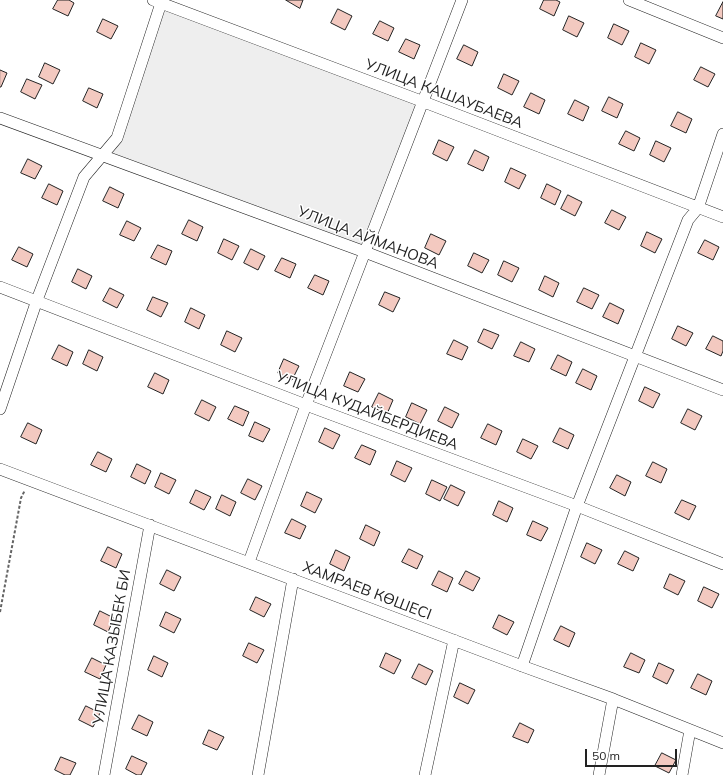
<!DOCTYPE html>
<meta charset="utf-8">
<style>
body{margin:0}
#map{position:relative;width:723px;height:775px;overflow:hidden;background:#fff;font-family:Mulish,sans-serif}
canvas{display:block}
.scale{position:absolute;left:585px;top:749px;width:92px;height:18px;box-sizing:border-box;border:2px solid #222;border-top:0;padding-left:5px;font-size:12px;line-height:14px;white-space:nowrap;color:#222;-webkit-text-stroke:3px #fff;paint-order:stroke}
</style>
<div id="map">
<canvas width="723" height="775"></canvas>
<div class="scale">50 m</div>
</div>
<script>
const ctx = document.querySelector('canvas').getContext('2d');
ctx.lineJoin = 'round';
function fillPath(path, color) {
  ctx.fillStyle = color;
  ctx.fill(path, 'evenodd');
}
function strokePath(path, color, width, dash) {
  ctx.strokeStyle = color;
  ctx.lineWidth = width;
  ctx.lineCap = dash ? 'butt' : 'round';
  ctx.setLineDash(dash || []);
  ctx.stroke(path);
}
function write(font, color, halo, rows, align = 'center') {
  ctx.font = font + ' Mulish,sans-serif';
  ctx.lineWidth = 3;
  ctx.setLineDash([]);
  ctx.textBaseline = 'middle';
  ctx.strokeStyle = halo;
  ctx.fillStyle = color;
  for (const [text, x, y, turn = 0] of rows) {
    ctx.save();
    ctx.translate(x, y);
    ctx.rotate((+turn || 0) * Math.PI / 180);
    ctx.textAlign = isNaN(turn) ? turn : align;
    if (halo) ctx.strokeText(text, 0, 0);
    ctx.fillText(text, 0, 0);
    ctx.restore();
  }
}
const green = new Path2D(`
 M160,3L424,102L365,252L103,155L117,138Z`);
const building = new Path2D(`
 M58,0H69L74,3L68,16L53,9Z
 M286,0H303L300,8Z
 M544,0H556L560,2L554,16L540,9Z
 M723,2V19L716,16Z
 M338,9L352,16L345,30L331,23Z
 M569,16L584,23L577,37L563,30Z
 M103,19L118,26L111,39L97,32Z
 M380,21L394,28L388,41L373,34Z
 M614,24L629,31L622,45L608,38Z
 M406,39L420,45L414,59L399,52Z
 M641,43L656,50L649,64L635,57Z
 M464,45L478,52L472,66L457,59Z
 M45,63L60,70L53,84L39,77Z
 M701,67L715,74L708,87L694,80Z
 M0,70L7,73L1,87H0Z
 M504,74L519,81L512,95L498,88Z
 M27,79L42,85L35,99L21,92Z
 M89,88L103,94L97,108L83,101Z
 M531,93L545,100L539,114L524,107Z
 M609,97L623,104L617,118L602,111Z
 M575,100L589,107L583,121L568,114Z
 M678,112L692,119L686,133L671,126Z
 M626,131L640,138L634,151L619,144Z
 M439,140L454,147L447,161L433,154Z
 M656,141L671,148L664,162L650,155Z
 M475,150L489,157L483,171L468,164Z
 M28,159L42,166L35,179L21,173Z
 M511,168L526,175L519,189L505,182Z
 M49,184L63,191L57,205L42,198Z
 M547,184L561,191L555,205L541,198Z
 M110,187L124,194L118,208L103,201Z
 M568,195L582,202L575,216L561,209Z
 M612,210L626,217L619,230L605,223Z
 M189,220L203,227L197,241L182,234Z
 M127,221L141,228L134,241L120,235Z
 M647,232L662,239L655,253L641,246Z
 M431,234L446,241L439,255L425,248Z
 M224,239L239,246L232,260L218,253Z
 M705,240L719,247L713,260L698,253Z
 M158,245L172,251L166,265L151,258Z
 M19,247L33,254L27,267L12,260Z
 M251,249L265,256L258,270L244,263Z
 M474,253L489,260L482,273L468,266Z
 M282,258L296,264L290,278L275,271Z
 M504,261L519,268L512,282L498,275Z
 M78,269L92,276L86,289L72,282Z
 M315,275L329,281L323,295L308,288Z
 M545,276L559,283L553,297L539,290Z
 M110,288L124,295L117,308L103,301Z
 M584,288L599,295L592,309L577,302Z
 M385,292L400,298L393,312L379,305Z
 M153,297L168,303L161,317L147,310Z
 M610,303L624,310L618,324L603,317Z
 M191,308L205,315L199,329L185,322Z
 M678,326L693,333L686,346L672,339Z
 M484,329L499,335L492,349L478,342Z
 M227,331L242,338L235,352L221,345Z
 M713,336L723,341V351L721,356L706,349Z
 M454,340L468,347L462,360L447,354Z
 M521,342L535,349L529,362L514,356Z
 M59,345L73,352L67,366L52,359Z
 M89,350L103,357L97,371L83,364Z
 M558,355L572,362L566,376L551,369Z
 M284,359L299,366L292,380L278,373Z
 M583,369L597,376L591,390L576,383Z
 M350,372L365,379L358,392L344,386Z
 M155,373L169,380L163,394L148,387Z
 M645,387L660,394L653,408L639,401Z
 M379,393L393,400L387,414L372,407Z
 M202,400L216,407L209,421L195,414Z
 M412,403L427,410L420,424L406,417Z
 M235,406L249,412L243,426L228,419Z
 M445,407L459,414L452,428L438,421Z
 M688,409L702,416L695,430L681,423Z
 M255,422L270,429L263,442L249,436Z
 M28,423L42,430L36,444L21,437Z
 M488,424L502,431L496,445L481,438Z
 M325,428L340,435L333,449L319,442Z
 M560,428L574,435L568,449L553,442Z
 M523,439L538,446L531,459L517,452Z
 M362,445L376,451L370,465L355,458Z
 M98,452L112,459L106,472L91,465Z
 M397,461L412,468L405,482L391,475Z
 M653,462L667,469L661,483L646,476Z
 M137,464L151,471L145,484L131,477Z
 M161,473L176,480L169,494L155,487Z
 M617,475L631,482L625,496L610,488Z
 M248,479L262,486L255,500L241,493Z
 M432,480L447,487L440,501L426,494Z
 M451,485L465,492L458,506L444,499Z
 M196,490L211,497L204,510L190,503Z
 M307,492L322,499L315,513L301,506Z
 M222,495L236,502L230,516L216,509Z
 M682,500L696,506L689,520L675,513Z
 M499,501L513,508L507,522L493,515Z
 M292,519L306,526L300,539L285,533Z
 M533,521L548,528L541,541L527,535Z
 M366,525L380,532L374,546L360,539Z
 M587,543L602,550L595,564L581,557Z
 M108,547L122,554L116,568L101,561Z
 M409,549L423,556L417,569L402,562Z
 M336,550L350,557L344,571L330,564Z
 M625,551L639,558L633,571L618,564Z
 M167,570L181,577L174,591L160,584Z
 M439,571L453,578L447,592L432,585Z
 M466,571L480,578L473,591L459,584Z
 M670,574L685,581L678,595L664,588Z
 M704,587L719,594L712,608L698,601Z
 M256,597L271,604L264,617L250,610Z
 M100,611L114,618L108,632L94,625Z
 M166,612L181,619L174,633L160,626Z
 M499,615L514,622L507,635L493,628Z
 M561,626L575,633L569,647L554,640Z
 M249,643L264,650L257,663L243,656Z
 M386,653L401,660L394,674L380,667Z
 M631,653L645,660L639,673L624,667Z
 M154,656L168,663L162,677L148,670Z
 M92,658L106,665L100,679L85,672Z
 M659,663L674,670L667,684L653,677Z
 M419,664L433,671L426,685L412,678Z
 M698,674L712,681L706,695L691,688Z
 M460,683L475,690L468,704L454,697Z
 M86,706L100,713L93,727L79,720Z
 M139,715L153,722L147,736L132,729Z
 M520,723L534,730L528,743L513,737Z
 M209,730L224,737L217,750L203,744Z
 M662,753L676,760L669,773L655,766Z
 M132,756L147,763L141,775H137L126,769Z
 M61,757L76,763L70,775H65L55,770Z`);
const path = new Path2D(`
 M0,612L21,498L25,490`);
const street = new Path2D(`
 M153,0L424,102L723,217
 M629,0L723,38
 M0,118L365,252L723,390
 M0,287L306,405L577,506L723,564
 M0,409L37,300L84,177L117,138L162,0
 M0,469L522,666L613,699L723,743
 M249,562L306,405L462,0
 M522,666L577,506L688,220L698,208L723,134
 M104,775L150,525
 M258,775L293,579
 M425,775L454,640
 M599,775L613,699
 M682,775L690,730`);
const streetNames = [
 ["УЛИЦА КАШАУБАЕВА",444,94,21],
 ["УЛИЦА АЙМАНОВА",368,238,21],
 ["УЛИЦА КУДАЙБЕРДИЕВА",367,411,21],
 ["ХАМРАЕВ КӨШЕСІ",367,591,21],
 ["УЛИЦА КАЗЫБЕК БИ",112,647,-80]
];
fillPath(green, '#eee');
strokePath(green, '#6f6f6f', 1);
fillPath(building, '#f3c9c0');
strokePath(building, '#222', 1);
strokePath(street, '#222', 12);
strokePath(path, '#646464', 2, [3, 2]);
strokePath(street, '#fff', 11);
write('15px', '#222', '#fff', streetNames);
</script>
